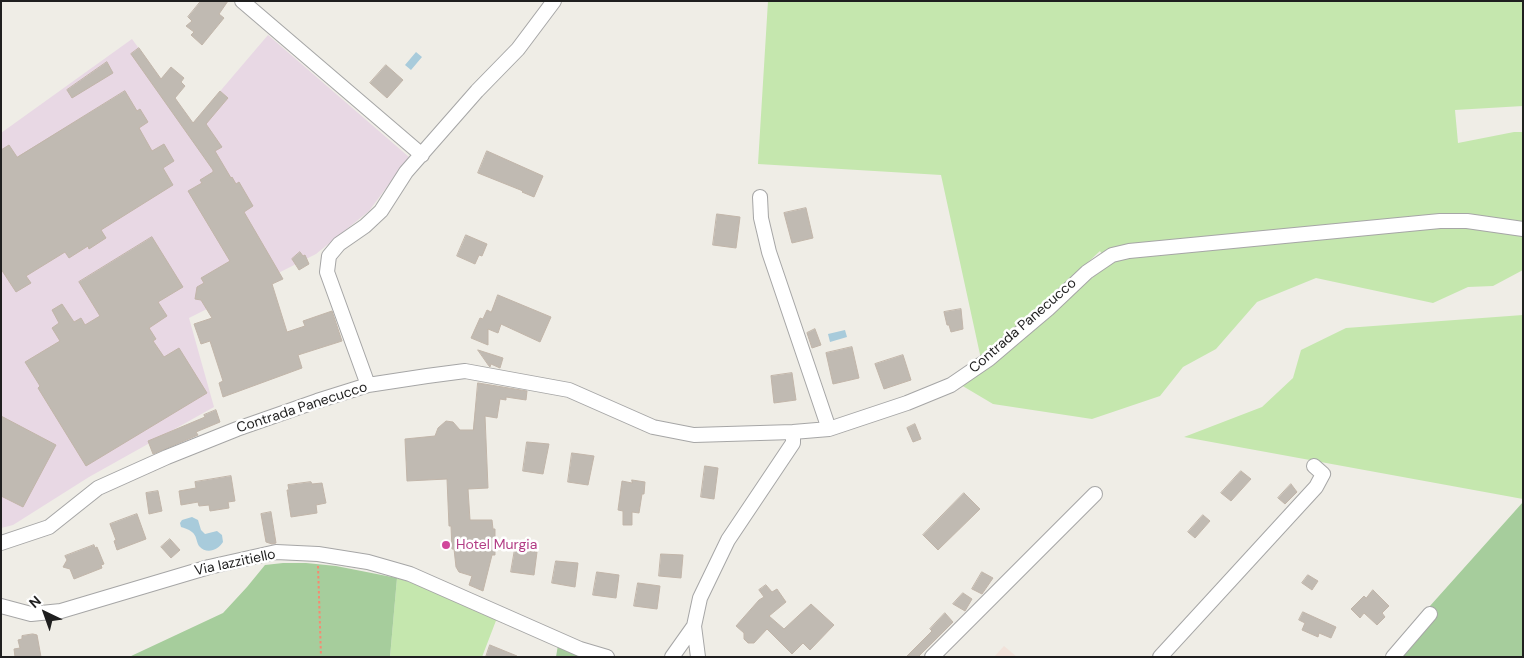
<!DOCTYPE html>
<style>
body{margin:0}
#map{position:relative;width:1524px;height:658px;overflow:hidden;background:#efede6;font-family:"DM Sans",sans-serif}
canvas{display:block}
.frame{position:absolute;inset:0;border:2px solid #1f1f1f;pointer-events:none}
.north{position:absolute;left:20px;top:588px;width:50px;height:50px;-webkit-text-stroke:4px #fff;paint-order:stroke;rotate:318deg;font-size:14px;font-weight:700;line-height:20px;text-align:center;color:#1f1f1f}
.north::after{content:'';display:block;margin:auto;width:18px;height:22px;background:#1f1f1f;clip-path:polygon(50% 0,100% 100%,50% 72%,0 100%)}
</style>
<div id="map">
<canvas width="1524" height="658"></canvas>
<div class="frame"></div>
<div class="north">N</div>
</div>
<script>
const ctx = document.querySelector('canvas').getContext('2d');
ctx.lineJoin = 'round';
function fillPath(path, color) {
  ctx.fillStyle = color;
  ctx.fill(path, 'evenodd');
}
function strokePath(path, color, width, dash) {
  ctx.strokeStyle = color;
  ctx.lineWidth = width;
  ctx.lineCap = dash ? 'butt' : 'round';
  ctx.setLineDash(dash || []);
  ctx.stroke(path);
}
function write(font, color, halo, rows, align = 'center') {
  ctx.font = font + ' "DM Sans",sans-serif';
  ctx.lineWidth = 5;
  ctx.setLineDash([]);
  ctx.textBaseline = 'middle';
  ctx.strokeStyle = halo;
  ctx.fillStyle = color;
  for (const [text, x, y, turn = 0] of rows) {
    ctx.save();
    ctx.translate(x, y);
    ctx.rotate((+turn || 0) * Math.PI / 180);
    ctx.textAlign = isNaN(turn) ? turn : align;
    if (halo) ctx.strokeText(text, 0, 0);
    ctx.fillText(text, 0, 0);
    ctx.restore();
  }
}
const industrial = new Path2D(`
 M268,35L409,157L369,211L316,254L189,318L214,407L89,477L13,525L1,528V133L132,39L193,123Z`);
const military = new Path2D(`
 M1004,646L1017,657H994Z`);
const grass = new Path2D(`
 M768,1H1523V106L1455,110L1458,143L1514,132H1523V223L1452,215L1103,256L1100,251L1003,342L981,359L941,175L758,164Z
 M1441,223L1523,234V270L1493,286L1468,287L1433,303L1316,278L1257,302L1216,349L1183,367L1160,396L1092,419L993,404L961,385L1120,255Z
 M1523,315V499L1184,437L1262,407L1293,378L1301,350L1346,328Z
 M397,578L428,588L497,618L482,657H390Z`);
const forest = new Path2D(`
 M1523,502V657H1396L1404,635Z
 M283,563H306L336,566L397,578L390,657H129L223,613L247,587L265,565Z
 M558,645L592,657H556Z`);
const water = new Path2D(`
 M416,52L422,57L411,70L405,65Z
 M845,330L847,337L830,342L828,334Z
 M192,517L198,520L201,530L205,534L217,531L222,535L223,542C218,550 207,555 199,546C196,541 197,536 192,532C188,529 184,528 181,527L180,523L182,520Z`);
const building = new Path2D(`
 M201,1H228L219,14L224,18L202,45L191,35L194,32L186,26L192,21L188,17Z
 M139,48L161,79L171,67L184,78L181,82L185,86L175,98L193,123L220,91L228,98L206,124L222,147L215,151L231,178L232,177L236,184L239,182L253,206L244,212L283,279L272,284L287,332L305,326L303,321L332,311L342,341L298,355L302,368L223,397L219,383L223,381L210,341L201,344L194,324L212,318L201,300L195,299L197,287L204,283L201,278L230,261L188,191L202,183L200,180L213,172V170L131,54Z
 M107,62L113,73L72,98L67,90Z
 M386,65L403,80L387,98L370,83Z
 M125,91L137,111L140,109L148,122L139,128L152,151L164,144L174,161L163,168L173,185L101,230L106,238L89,249L88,246L69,258L65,252L26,276L31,283L16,292L1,269V150L9,145L17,157Z
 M487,151L543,176L534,197L522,192L523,191L478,173Z
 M806,208L813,238L792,243L784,213Z
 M717,214L740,217L736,248L713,245Z
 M466,235L487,244L482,256L479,255L475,264L457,256Z
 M152,237L183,287L158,302L167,316L149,328L156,339L153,341L164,357L179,348L207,393L86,466L38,388L40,386L25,362L60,341L52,328L59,323L52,310L62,304L74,322L81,318L85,325L100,316L79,282Z
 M300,252L303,256L305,255L309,264L299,270L292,259Z
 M498,295L551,317L540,342L501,324L498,333L488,329V345L471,338L480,318L483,319L487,310L491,312Z
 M961,309L963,329L951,332L949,325H947L944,312Z
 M815,329L821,345L812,348L807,333Z
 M852,347L859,378L833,384L826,353Z
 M478,350L503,358L500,368L491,364L490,367L489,366Z
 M903,355L911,380L884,389L875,364Z
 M792,373L796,400L774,403L771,376Z
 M478,383L527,391L526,400L506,397V400L500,399L497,418L485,416L488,488L468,489L470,520H492L493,529H495V555H492L483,591L469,585L472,576L459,572L456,567L454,549H452L451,526H449L447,479L407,481L405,439L435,436L438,428L446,421L453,422L460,430H473Z
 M216,410L220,422L196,432L198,435L153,454L148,441L205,417L204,415Z
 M1,416L56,445L23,507L1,496Z
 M915,424L921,439L913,442L907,428Z
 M527,442L549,444L543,474L523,471Z
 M572,453L594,456L588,485L568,482Z
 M705,466L718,468L714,499L701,497Z
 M1241,471L1251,479L1231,501L1221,493Z
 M231,476L235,501L228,502L229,508L210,511L209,505L199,506L198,502L181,505L179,491L196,488L195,482Z
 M632,480L645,482L644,494H642L639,513L632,512V525H623V511L618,510L622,481L632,483Z
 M311,482L312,484L322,483L326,503L316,505L317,513L291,517L287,490H289L288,485Z
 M1291,484L1297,492L1285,504L1278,498Z
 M158,491L162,511L149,514L146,493Z
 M964,493L980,509L938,550L923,535Z
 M271,512L276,543L272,544L266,542L261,514Z
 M137,514L146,539L117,550L114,541L116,540L110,524Z
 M1203,515L1210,521L1195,538L1188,532Z
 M170,539L180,550L171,558L161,547Z
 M94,545L95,548L97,547L104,564L101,565L102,568L74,579L70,569L63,567L67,560L65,556Z
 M515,549L537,552L534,575L511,572Z
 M661,554L683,555L681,578L659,576Z
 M556,561L578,563L575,587L552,583Z
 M597,572L619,575L616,598L593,595Z
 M982,572L993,578L982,594L972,589Z
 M1308,575L1318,581L1312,590L1302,583Z
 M638,583L660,586L657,609L634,606Z
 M766,585L772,592L777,589L786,602L769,616L784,629L811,604L834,625L810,650L803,643L792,654L767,629L754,643H748L744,639V633L736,626L759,600L764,597L759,590Z
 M1373,590L1389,606L1382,613L1385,617L1377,625L1364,613L1360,618L1351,609L1364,596L1366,598Z
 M963,593L972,599L965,611L953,604Z
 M1303,612L1336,627L1331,638L1319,633L1318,637L1302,630L1305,623L1299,620Z
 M945,613L953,622L918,657H906L932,631L930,629Z
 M33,634L37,635L41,657H15L14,649L20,648L18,640L22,639V636Z
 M490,645L517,656V657H486Z`);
const path = new Path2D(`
 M318,566L321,657`);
const minor = new Path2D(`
 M242,1L422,155
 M760,197L761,218L769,252L829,429
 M368,385L327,272L329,256L339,244L365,226L381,211L406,172L477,91L518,49L554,1
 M1,543L49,527L98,488L167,457L237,429L317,401L368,385L427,376L465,371L569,390L653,427L694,435L793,432L829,429L907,403L951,385L989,359L1016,336L1048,309L1087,272L1112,255L1129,251L1440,221H1467L1523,229
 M1,606L31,614L61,611L209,567L276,552L318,554L368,562L410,574L580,649L607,657
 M672,657L694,626
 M698,657L694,626L700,598L728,540L793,443V432
 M932,657L1095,494
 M1160,657L1316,487L1323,474L1314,466
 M1393,657L1430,614`);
const markers = [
 [446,545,5,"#d1479c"]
];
const streetNames = [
 ["Contrada Panecucco",1023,326,-41],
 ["Contrada Panecucco",302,408,-18],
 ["Via Iazzitiello",235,563,-12]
];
const hotelNames = [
 ["Hotel Murgia",456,545]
];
fillPath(industrial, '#e8d8e4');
fillPath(military, '#f1e2da');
fillPath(grass, '#c5e7ae');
fillPath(forest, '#a6cd9c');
fillPath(water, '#a8cbdb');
fillPath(building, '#c0bab2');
strokePath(building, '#c1b5a9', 1);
strokePath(minor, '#a6a6a6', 16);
strokePath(path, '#f48b72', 2, [2.5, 2.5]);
strokePath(minor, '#fff', 14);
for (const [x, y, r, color] of markers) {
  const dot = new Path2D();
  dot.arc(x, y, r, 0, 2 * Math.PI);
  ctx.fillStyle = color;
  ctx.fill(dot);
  strokePath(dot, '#fff', 2);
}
write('14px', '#1f1f1f', '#fff', streetNames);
write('14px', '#b23c85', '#fff', hotelNames, 'left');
</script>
